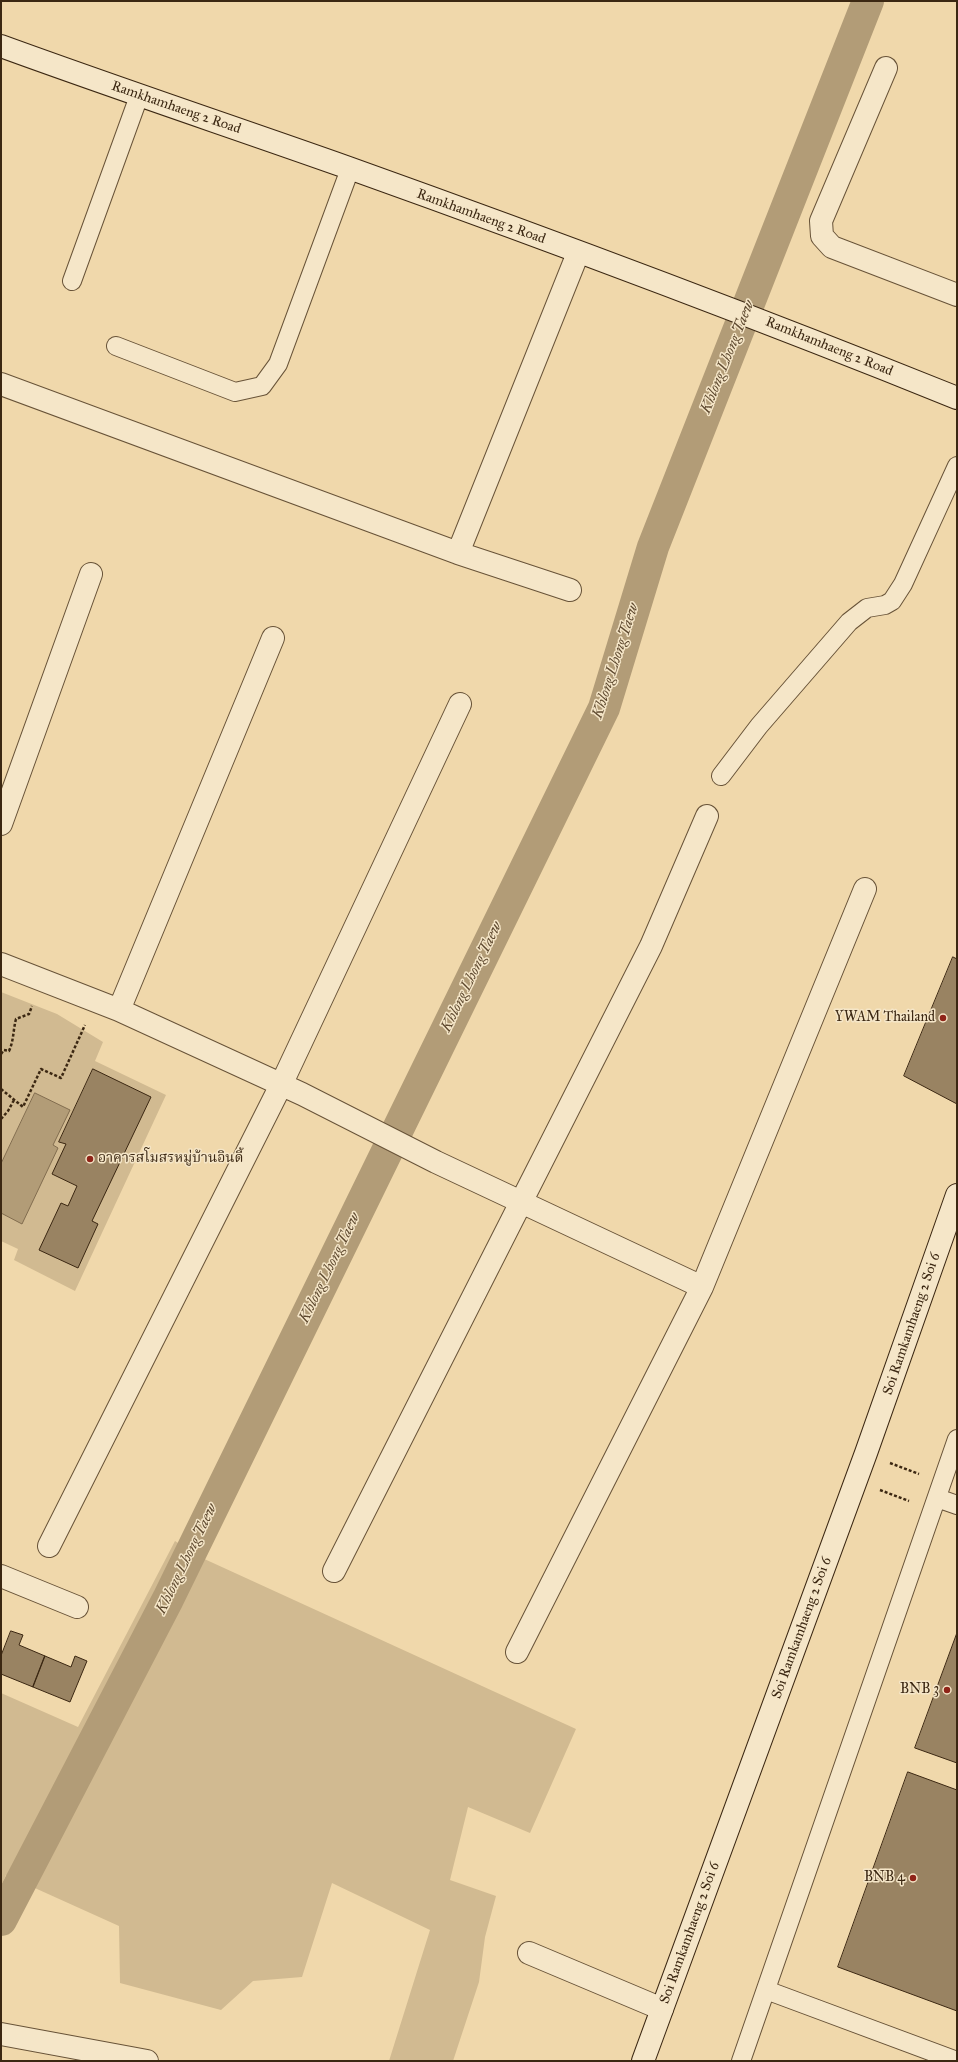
<!DOCTYPE html>
<meta charset="utf-8">
<style>
body{margin:0}
#map{position:relative;width:958px;height:2062px;overflow:hidden;background:#f0d8ab;font-family:"IM FELL Great Primer",serif}
canvas{display:block}
.frame{position:absolute;inset:0;border:2px solid #3b2712;pointer-events:none}
</style>
<div id="map">
<canvas width="958" height="2062"></canvas>
<div class="frame"></div>
</div>
<script>
const ctx = document.querySelector('canvas').getContext('2d');
ctx.lineJoin = 'round';
function fillPath(path, color) {
  ctx.fillStyle = color;
  ctx.fill(path, 'evenodd');
}
function strokePath(path, color, width, dash) {
  ctx.strokeStyle = color;
  ctx.lineWidth = width;
  ctx.lineCap = dash ? 'butt' : 'round';
  ctx.setLineDash(dash || []);
  ctx.stroke(path);
}
function write(font, color, halo, rows, align = 'center') {
  ctx.font = font + ' "IM FELL Great Primer","Noto Serif Thai",serif';
  ctx.lineWidth = 3;
  ctx.setLineDash([]);
  ctx.textBaseline = 'middle';
  ctx.strokeStyle = halo;
  ctx.fillStyle = color;
  for (const [text, x, y, turn = 0] of rows) {
    ctx.save();
    ctx.translate(x, y);
    ctx.rotate((+turn || 0) * Math.PI / 180);
    ctx.textAlign = isNaN(turn) ? turn : align;
    if (halo) ctx.strokeText(text, 0, 0);
    ctx.fillText(text, 0, 0);
    ctx.restore();
  }
}
const green = new Path2D(`
 M1,992L57,1014L103,1042L95,1061L166,1095L75,1291L14,1260L18,1249L1,1241Z
 M175,1541L200,1557L576,1729L530,1833L468,1807L450,1880L496,1896L485,1937L479,1982L453,2061H389L430,1930L332,1883L302,1977L253,1981L221,2010L120,1983L119,1926L6,1875L1,1886V1693L78,1727Z`);
const water = new Path2D(`
 M35,1093L70,1110L53,1145L58,1148L22,1224L1,1213V1164Z`);
const canal = new Path2D(`
 M1,1920L168,1599L604,708L653,547L868,1`);
const building = new Path2D(`
 M953,957L957,959V1104L904,1076Z
 M93,1069L151,1097L92,1221L98,1224L78,1268L39,1250L61,1203L68,1206L77,1186L52,1174L66,1144L59,1142Z
 M11,1631L23,1635L19,1645L45,1656L33,1687L1,1674V1656Z
 M957,1633V1763L915,1748Z
 M45,1656L71,1667L75,1656L87,1661L70,1702L33,1687Z
 M908,1772L957,1790V2011L838,1967Z`);
const path = new Path2D(`
 M1,1054L4,1050L9,1051C14,1040 13,1030 16,1019L29,1014L32,1006
 M1,1089L23,1107L41,1069L61,1078L85,1025
 M1,1119L8,1111L14,1100
 M890,1463L919,1474
 M880,1490L909,1501`);
const lane = new Path2D(`
 M72,281L139,96
 M116,346L235,392L262,386L278,364L350,169
 M721,776L759,726L849,622L867,608L885,605L892,601L903,584L957,466
 M937,1498L957,1505
 M766,1990L957,2061
 M741,2061L957,1439`);
const street = new Path2D(`
 M886,68L821,221L822,236L832,247L957,295
 M1,384L458,553L570,590
 M458,553L578,253
 M1,824L91,574
 M1,964L119,1010L302,1094L436,1162L702,1287
 M119,1010L273,638
 M49,1546L281,1085L460,704
 M334,1571L651,946L707,816
 M1,1576L77,1607
 M517,1652L702,1287L865,889
 M529,1953L662,2009
 M1,2034L147,2061`);
const secondary = new Path2D(`
 M1,46C116,88 233,127 349,168C553,241 756,317 957,398
 M643,2061L866,1453L957,1195`);
const markers = [
 [943,1018,4,"#8f2418"],
 [90,1159,4,"#8f2418"],
 [947,1690,4,"#8f2418"],
 [913,1878,4,"#8f2418"]
];
const streetNames = [
 ["Ramkhamhaeng 2 Road",176,108,19],
 ["Ramkhamhaeng 2 Road",481,217,20],
 ["Ramkhamhaeng 2 Road",829,347,22],
 ["Soi Ramkamhaeng 2 Soi 6",912,1324,-71],
 ["Soi Ramkamhaeng 2 Soi 6",802,1628,-70],
 ["Soi Ramkamhaeng 2 Soi 6",690,1933,-70]
];
const poiNames = [
 ["YWAM Thailand",935,1018],
 ["อาคารสโมสรหมู่บ้านอินดี้",98,1159,"left"],
 ["BNB 3",939,1690],
 ["BNB 4",905,1878]
];
const waterNames = [
 ["Khlong Lhong Taew",728,357,-68],
 ["Khlong Lhong Taew",616,661,-72],
 ["Khlong Lhong Taew",472,977,-64],
 ["Khlong Lhong Taew",330,1268,-64],
 ["Khlong Lhong Taew",187,1559,-64]
];
fillPath(green, '#d1ba91');
fillPath(water, '#b29c77');
strokePath(water, '#826d4f', 1);
strokePath(canal, '#b29c77', 32);
fillPath(building, '#998362');
strokePath(building, '#3b2712', 1);
strokePath(lane, '#685338', 20);
strokePath(street, '#685338', 24);
strokePath(secondary, '#3b2712', 24);
strokePath(path, '#3b2712', 2.5, [3, 2]);
strokePath(lane, '#f5e6c8', 18);
strokePath(street, '#f5e6c8', 22);
strokePath(secondary, '#f5e6c8', 22);
for (const [x, y, r, color] of markers) {
  const dot = new Path2D();
  dot.arc(x, y, r, 0, 2 * Math.PI);
  ctx.fillStyle = color;
  ctx.fill(dot);
  strokePath(dot, '#f5e6c8', 1.5);
}
write('14px', '#3b2712', '#f5e6c8', streetNames);
write('14px', '#3b2712', '#f5e6c8', poiNames, 'right');
write('italic 15px', '#5f4a30', '#f5e6c8', waterNames);
</script>
